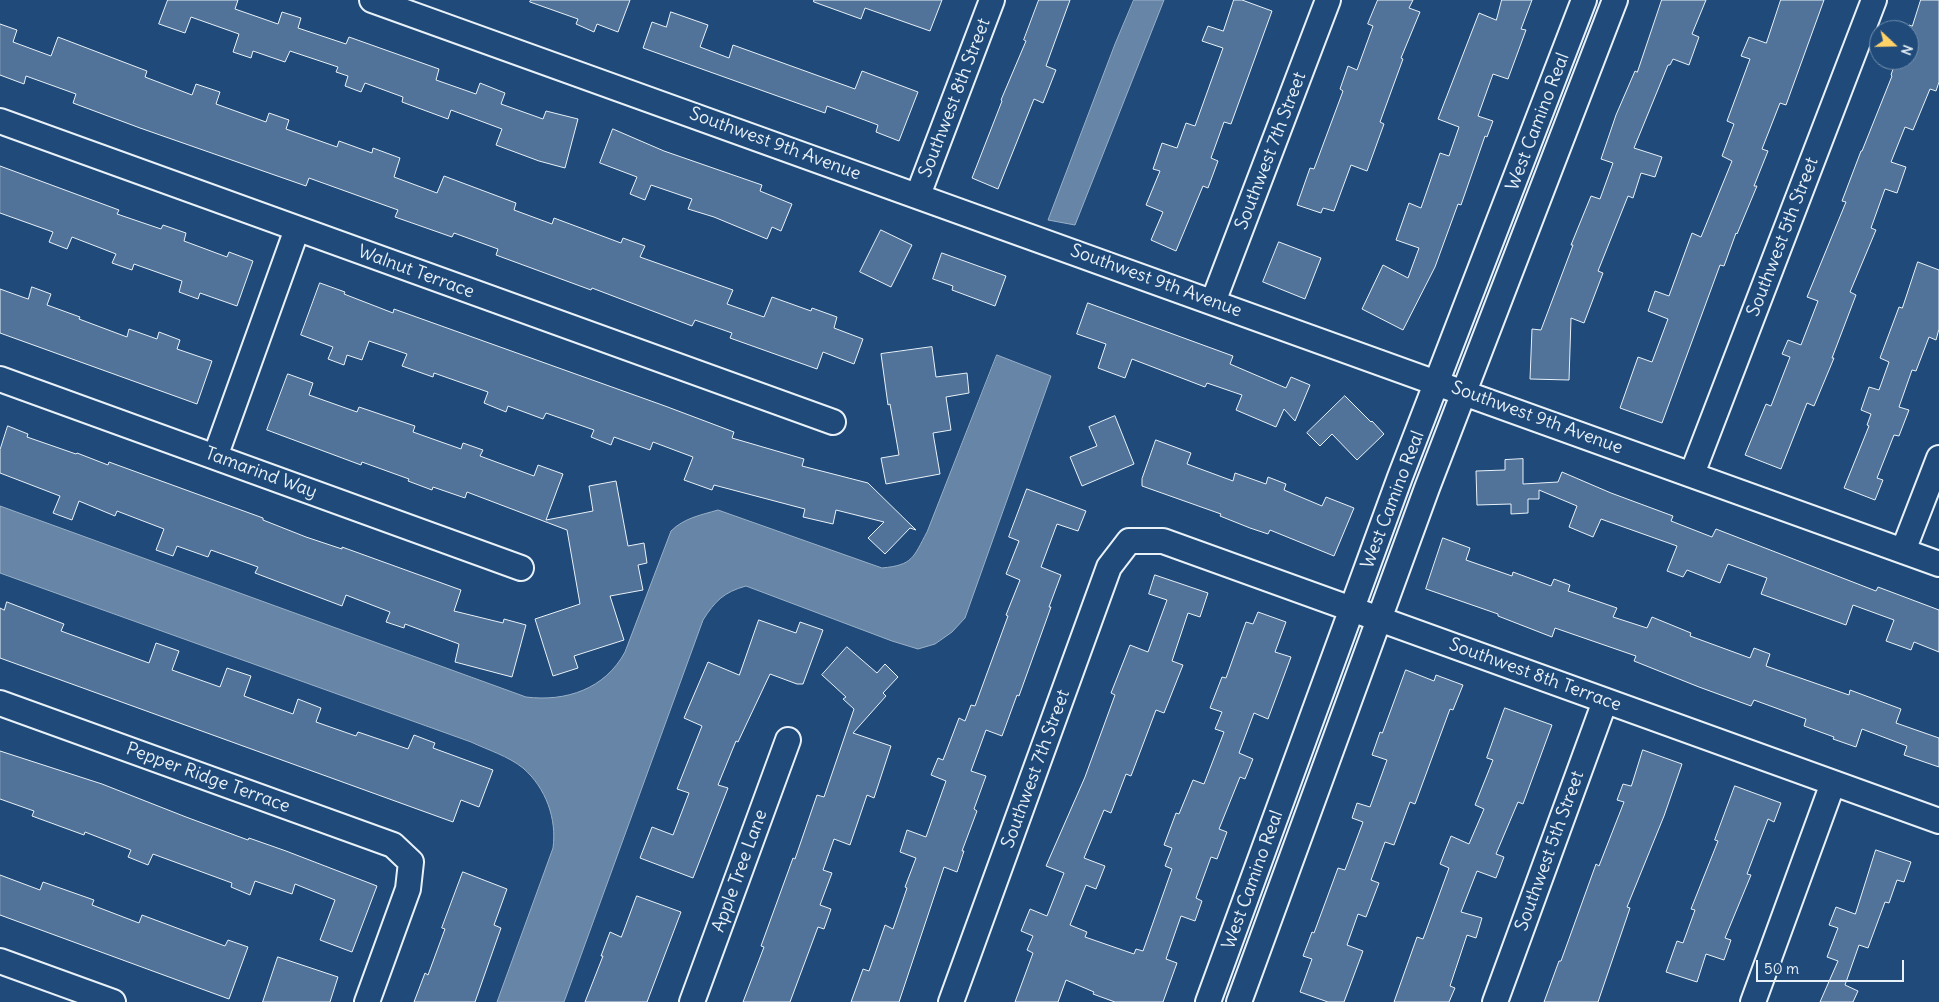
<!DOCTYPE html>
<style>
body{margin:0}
#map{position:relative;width:1939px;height:1002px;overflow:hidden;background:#1f4a7a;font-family:Delius,sans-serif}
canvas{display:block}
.north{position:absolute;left:1869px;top:20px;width:50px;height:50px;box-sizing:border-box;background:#1f4a7a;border:1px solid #6f8dac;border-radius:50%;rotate:111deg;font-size:14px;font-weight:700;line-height:20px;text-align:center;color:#e8f1f8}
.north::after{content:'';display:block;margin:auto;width:18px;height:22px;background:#ffd166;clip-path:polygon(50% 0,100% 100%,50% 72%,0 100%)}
.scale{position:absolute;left:1756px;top:960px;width:148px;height:22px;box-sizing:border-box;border:2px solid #e8f1f8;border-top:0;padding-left:6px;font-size:15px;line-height:18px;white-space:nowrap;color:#e8f1f8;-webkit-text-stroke:4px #1f4a7a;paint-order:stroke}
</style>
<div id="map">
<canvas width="1939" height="1002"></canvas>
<div class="north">N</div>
<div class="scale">50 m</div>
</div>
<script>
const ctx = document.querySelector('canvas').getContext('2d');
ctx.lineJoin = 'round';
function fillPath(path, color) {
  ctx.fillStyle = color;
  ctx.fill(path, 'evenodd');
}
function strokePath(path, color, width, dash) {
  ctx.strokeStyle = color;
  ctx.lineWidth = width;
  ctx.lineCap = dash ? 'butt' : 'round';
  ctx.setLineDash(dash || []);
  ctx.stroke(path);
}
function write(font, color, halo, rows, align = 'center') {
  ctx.font = font + ' Delius,sans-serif';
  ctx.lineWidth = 4.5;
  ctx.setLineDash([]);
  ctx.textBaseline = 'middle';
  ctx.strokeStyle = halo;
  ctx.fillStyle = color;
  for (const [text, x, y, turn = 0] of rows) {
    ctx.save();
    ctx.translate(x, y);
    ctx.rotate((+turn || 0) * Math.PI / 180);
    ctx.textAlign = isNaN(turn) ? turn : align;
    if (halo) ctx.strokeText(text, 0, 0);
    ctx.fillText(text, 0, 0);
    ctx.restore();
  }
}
const water = new Path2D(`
 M1134,0H1164L1075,225L1048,220L1115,44Z
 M997,355L1051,376L965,618L952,632L935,644L918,649L892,641L746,586C724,592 715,601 703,620L564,1002H497L553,848C557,819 546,788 523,768C508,756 488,750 471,742L0,573V506L526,697C566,702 605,689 625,652L671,531C684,518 701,515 718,510L882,568C913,565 913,558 927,532Z`);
const building = new Path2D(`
 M168,0H238L235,9L278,24L282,12L301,18L298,28L346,44L349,37L439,69L436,80L476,94L480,83L505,93L501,104L543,119L546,111L578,119L565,168L539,161L496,145L502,129L451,110L448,119L402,102L403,97L365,83L361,92L345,86L348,76L336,72L338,67L290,51L285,62L253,51L251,58L233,52L239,34L191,17L185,33L159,24Z
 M531,0H630L618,32L597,24L594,32L576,24L578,19L530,2Z
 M814,0H942L930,31L865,8L861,19L814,2Z
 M1039,0H1070L1046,66L1056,70L1043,103L1034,99L998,189L972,178L1002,101L1001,100L1026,41L1024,40Z
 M1234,0H1242L1272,11L1231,124L1224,122L1211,158L1218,161L1208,188L1203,186L1176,251L1151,240L1163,212L1146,205L1160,171L1153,169L1162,143L1177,148L1186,123L1195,126L1223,48L1202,41L1208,26L1223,31Z
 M1378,0H1413L1409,8L1420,12L1401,58L1403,59L1380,122L1384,124L1367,171L1351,165L1334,211L1323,208L1321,213L1297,205L1310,168L1314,169L1343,91L1340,89L1348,66L1357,70L1373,26L1368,24Z
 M1502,0H1532L1521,29L1526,30L1508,79L1493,74L1478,116L1493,121L1487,137L1485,136L1461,205L1458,204L1435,267L1403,330L1362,309L1383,265L1408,278L1419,248L1396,240L1409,203L1421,208L1440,153L1449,156L1459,127L1438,119L1479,13L1496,20Z
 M1662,0H1706L1692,34L1699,37L1689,65L1673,59L1670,65H1668L1634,148L1662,157L1655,177L1641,173L1633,198L1628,196L1598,271L1603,273L1584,323L1571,318L1569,380L1530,379L1532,329L1541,330L1573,245H1571L1591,196L1600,199L1613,163L1601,159L1616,115L1635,71L1637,72Z
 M1781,0H1824L1786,105L1780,103L1762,149L1768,151L1754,186H1757L1737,234L1736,233L1724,266L1720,265L1662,423L1620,408L1638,357L1652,362L1668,319L1648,311L1655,291L1669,296L1692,233L1701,237L1732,161L1722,156L1734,124L1727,121L1750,59L1741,56L1749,37L1766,43Z
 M1921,0H1939V82L1936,91L1930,89L1913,130L1905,127L1891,162L1906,167L1897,193L1885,189L1871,228L1876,230L1850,292L1856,295L1832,358H1834L1814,406L1807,403L1781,469L1745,455L1766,404L1771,406L1790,357L1782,354L1788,340L1801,345L1818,301L1807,297L1846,202L1842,201L1861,151H1862L1892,76L1891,75L1896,60H1909V25L1912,26Z
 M671,12L708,25L700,47L729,58L733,45L855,89L862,71L918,92L899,141L876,132L878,125L827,106L825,113L643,48L652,22L666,27Z
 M0,24L17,30L13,42L51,56L58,37L147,71L145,77L192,95L196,84L220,92L216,104L266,122L269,113L289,120L286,129L337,147L339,141L372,153L373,148L400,158L394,177L437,193L444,176L516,203L514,210L552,224L554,218L621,243L623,238L645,246L640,257L733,290L727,304L764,317L772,297L811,311L812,308L837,317L834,328L863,339L854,364L823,352L817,369L730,338L732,333L695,320L692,326L592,288L591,290L496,255L498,249L454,233L452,237L395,217L398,210L309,178L306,186L140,128L73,103L76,94L26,76L24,84L0,75Z
 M613,129L664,151L762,185L760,191L792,204L781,231L772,227L767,239L714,217L688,209L692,199L651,185L645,200L630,194L637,177L600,163Z
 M0,166L119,210L117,214L161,229L163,225L186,233L184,241L227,257L229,252L253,261L237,306L200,293L198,299L179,292L182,281L134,264L132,270L112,263L116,254L72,237L67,249L49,242L53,232L0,213Z
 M881,230L912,245L891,287L860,272Z
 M1279,242L1321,258L1305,299L1263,282Z
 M942,253L1006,276L995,306L952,290L953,286L933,279Z
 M1918,262L1939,270V329L1936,340L1929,337L1916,371L1912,370L1899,407L1909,410L1899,436L1894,435L1877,478L1883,480L1875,500L1844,488L1869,426L1867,425L1871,414L1861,410L1869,387L1879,390L1889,362L1880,358L1899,307L1902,308Z
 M320,283L345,292L344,294L393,313L394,309L665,406L734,432L732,438L804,459L802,466L868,483L916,530L910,528L885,554L868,538L884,522L836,510L833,524L803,517L805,509L714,485L712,490L684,480L693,457L653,442L650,450L614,437L611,445L591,437L594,430L546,413L543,419L508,406L506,412L484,403L488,392L434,373L433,377L402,366L407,354L369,341L362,360L347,355L344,365L328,359L333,347L301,335Z
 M32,287L51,294L47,305L80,317L79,319L127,337L129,329L157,339L159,332L180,340L177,349L212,361L197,404L0,333V289L28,299Z
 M1088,303L1233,356L1230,364L1286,388L1291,377L1310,385L1295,421L1284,409L1276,427L1236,410L1242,395L1207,383L1205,387L1132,359L1125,378L1098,368L1106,344L1077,334Z
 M932,347L936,377L967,373L969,393L946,397L951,430L933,433L940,474L886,484L881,458L899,455L890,404L888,405L881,354Z
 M288,374L313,383L309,395L357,412L359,407L415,426L413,432L461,449L463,443L483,450L480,456L534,476L538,465L563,474L546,520L593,511L589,486L616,481L628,546L644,543L647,563L638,565L643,590L610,596L624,640L574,656L578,668L553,676L535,619L580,604L567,530L467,492L465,498L433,487L432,490L408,481L409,479L362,462L361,465L267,430Z
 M1345,396L1371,422L1372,421L1384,434L1357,460L1332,434L1320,446L1307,433Z
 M1115,416L1134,464L1082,486L1070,457L1097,446L1089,427Z
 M8,426L28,434L27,437L76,454L77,453L108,465L109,462L263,518V520L306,537L342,549V547L461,590L454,611L503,623L504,619L526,625L512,677L455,662L459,644L405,624L404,628L386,622L390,612L346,595L342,606L255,573L258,567L211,550L208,557L177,546L173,556L156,550L164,529L117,511L115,516L79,501L72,520L53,513L60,496L0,473V450Z
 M1156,440L1191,453L1187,464L1233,481L1235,473L1266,484L1268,477L1286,484L1284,490L1322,506L1326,497L1354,508L1334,556L1270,530L1268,534L1250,528L1220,516L1221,514L1142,486V479Z
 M1523,459V484L1558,482L1562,472L1611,493L1673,516L1671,521L1712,537L1716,529L1876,591L1878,587L1939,610V652L1914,642L1911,650L1886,641L1894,620L1853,605L1846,625L1761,594L1767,578L1728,564L1720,583L1687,570L1683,577L1667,571L1677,546L1601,519L1593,537L1569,527L1577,506L1539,490V499H1528V513L1511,514V504L1477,505L1476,471L1505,470V460Z
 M1027,489L1086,511L1078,531L1057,524L1041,567L1061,575L1049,607H1051L1019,696L1017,695L1002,736L986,730L971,771L986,776L974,809L977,811L962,851H964L957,872L944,867L899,1002H851L863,969L869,971L885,925L893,929L907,888L905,887L916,858L900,852L907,830L926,837L946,781L931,775L938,758L943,760L959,718L965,721L971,705L975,706L1008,616L1006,615L1020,580L1006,574L1019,541L1009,537Z
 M1443,538L1470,548L1466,560L1512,576L1513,572L1551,586L1554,579L1570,585L1568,591L1617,608L1613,617L1647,628L1652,617L1691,633L1690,636L1750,658L1754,648L1770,654L1766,666L1849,695L1850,690L1901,709L1896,723L1939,738V767L1904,755L1907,746L1862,729L1856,747L1833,739L1834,737L1804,726L1806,719L1754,700L1751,706L1699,687L1634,661L1636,656L1555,628L1552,637L1498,616V614L1426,589Z
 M1155,575L1208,593L1200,617L1188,613L1172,661L1183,665L1164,713L1156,710L1131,776L1126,774L1111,813L1104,810L1084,858L1105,866L1096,889L1086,885L1070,925L1087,932L1085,937L1134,954L1136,949L1143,951L1172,869L1165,866L1172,848L1164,845L1176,813L1179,814L1193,780L1204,784L1224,732L1215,729L1222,712L1210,708L1222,677L1226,678L1246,622L1253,624L1258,612L1286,622L1275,652L1291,657L1268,719L1254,713L1239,753L1253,759L1245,779L1240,777L1219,829L1227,832L1217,859L1211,857L1196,898L1202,901L1195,921L1181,916L1166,959L1177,963L1163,1002H1115L1093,994L1094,992L1066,980L1058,1002H1015L1033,953L1027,950L1033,936L1021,931L1030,909L1047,916L1064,873L1046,866L1085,777L1115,695L1111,693L1130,645L1148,652L1167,600L1149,594Z
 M7,602L64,624L61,631L149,663L156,643L179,651L172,670L220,687L227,668L251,676L244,696L293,714L298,699L321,708L316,722L356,736L358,732L408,749L414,735L435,743L433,748L493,770L479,807L461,800L453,822L0,658V608L4,610Z
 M759,620L796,633L800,622L823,630L803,684H797L770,674L738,742L736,741L718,785L728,788L693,878L640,858L652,827L673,835L689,793L677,789L702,726L684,718L708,662L739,675Z
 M847,647L877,673L885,664L898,677L883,693L886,696L853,733L891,746L874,798L867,795L850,845L834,839L823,870L832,873L820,905L831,909L824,929L818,927L790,1002H743L764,947L761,946L793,858L795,859L817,795L824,797L854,709L843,699L846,697L822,675Z
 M1406,670L1434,681L1436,675L1463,685L1453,710L1450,709L1415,804L1410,802L1394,845L1385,842L1371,880L1379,883L1366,917L1358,914L1347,945L1363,951L1344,1002H1328L1300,992L1312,959L1303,956L1312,932L1314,933L1338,868L1345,870L1363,822L1352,818L1357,803L1370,807L1387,760L1372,755L1380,732L1382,733Z
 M1505,708L1552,725L1523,804L1518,802L1496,854L1504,857L1496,878L1477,871L1461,912L1482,918L1476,938L1467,935L1450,986L1455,988L1449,1002H1394L1417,937L1423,939L1449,868L1440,864L1451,836L1469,844L1484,809L1475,805L1493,760L1487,758Z
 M1643,750L1682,764L1664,816L1627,907L1630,908L1598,1002H1544L1559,961H1561L1596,864L1599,866L1624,802L1617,800L1623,784L1631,786Z
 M0,751L102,784L186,817L248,840L249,838L286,851L377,886L352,952L320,940L335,900L295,884L292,894L255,881L250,895L231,887L232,883L153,854L148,865L128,857L131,850L85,832L84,835L32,816L34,811L0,799Z
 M1735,786L1781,803L1774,822L1768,819L1747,874L1751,875L1725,938L1731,940L1724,960L1706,954L1697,982L1666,972L1677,941L1683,943L1695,910L1691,909L1718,841L1715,840Z
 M1876,850L1911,862L1904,882L1897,880L1889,903L1885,902L1868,948L1859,945L1845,985L1858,991L1853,1002H1820L1838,961L1827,957L1838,928L1829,925L1836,907L1855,914Z
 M463,872L507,889L494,925L501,928L475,1002H414L425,973L428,975L445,929L442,928Z
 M0,875L40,890L43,882L94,900L92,905L139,923L142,915L225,946L228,940L248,947L229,999L0,915Z
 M637,896L681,912L647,1002H585L603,956H601L610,932L621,937Z
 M278,957L338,977L330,1002H263Z`);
const minor = new Path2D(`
 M372,0L1939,564
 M0,121L833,422
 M918,195L992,0
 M1213,302L1328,0
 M0,379L521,568
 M215,457L297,229
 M1692,474L1874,0
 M1903,551L1939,458
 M0,703L393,845L411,862L408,889L367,1002
 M0,961L113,1002
 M692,1002L788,740
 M951,1002L1109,567L1129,541H1163L1939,821
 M1208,1002L1400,477L1584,0
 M1239,1002L1427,488L1615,0
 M1495,1002L1605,701
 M1753,1002L1833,783`);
const streetNames = [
 ["Southwest 8th Street",955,98,-69],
 ["West Camino Real",1538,122,-69],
 ["Southwest 9th Avenue",775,144,20],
 ["Southwest 7th Street",1271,151,-69],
 ["Southwest 5th Street",1783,237,-69],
 ["Walnut Terrace",416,272,20],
 ["Southwest 9th Avenue",1156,281,20],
 ["Southwest 9th Avenue",1537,418,20],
 ["Tamarind Way",261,473,20],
 ["West Camino Real",1393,500,-69],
 ["Southwest 8th Terrace",1535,675,20],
 ["Southwest 7th Street",1036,769,-70],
 ["Pepper Ridge Terrace",208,778,20],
 ["Southwest 5th Street",1550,851,-70],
 ["Apple Tree Lane",740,871,-70],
 ["West Camino Real",1253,880,-70]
];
fillPath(water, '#6685a7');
strokePath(water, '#9ab0c7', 1);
fillPath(building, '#517399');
strokePath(building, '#e8f1f8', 1);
strokePath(minor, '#e8f1f8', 28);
strokePath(minor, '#1f4a7a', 24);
write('18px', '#e8f1f8', '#1f4a7a', streetNames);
</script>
